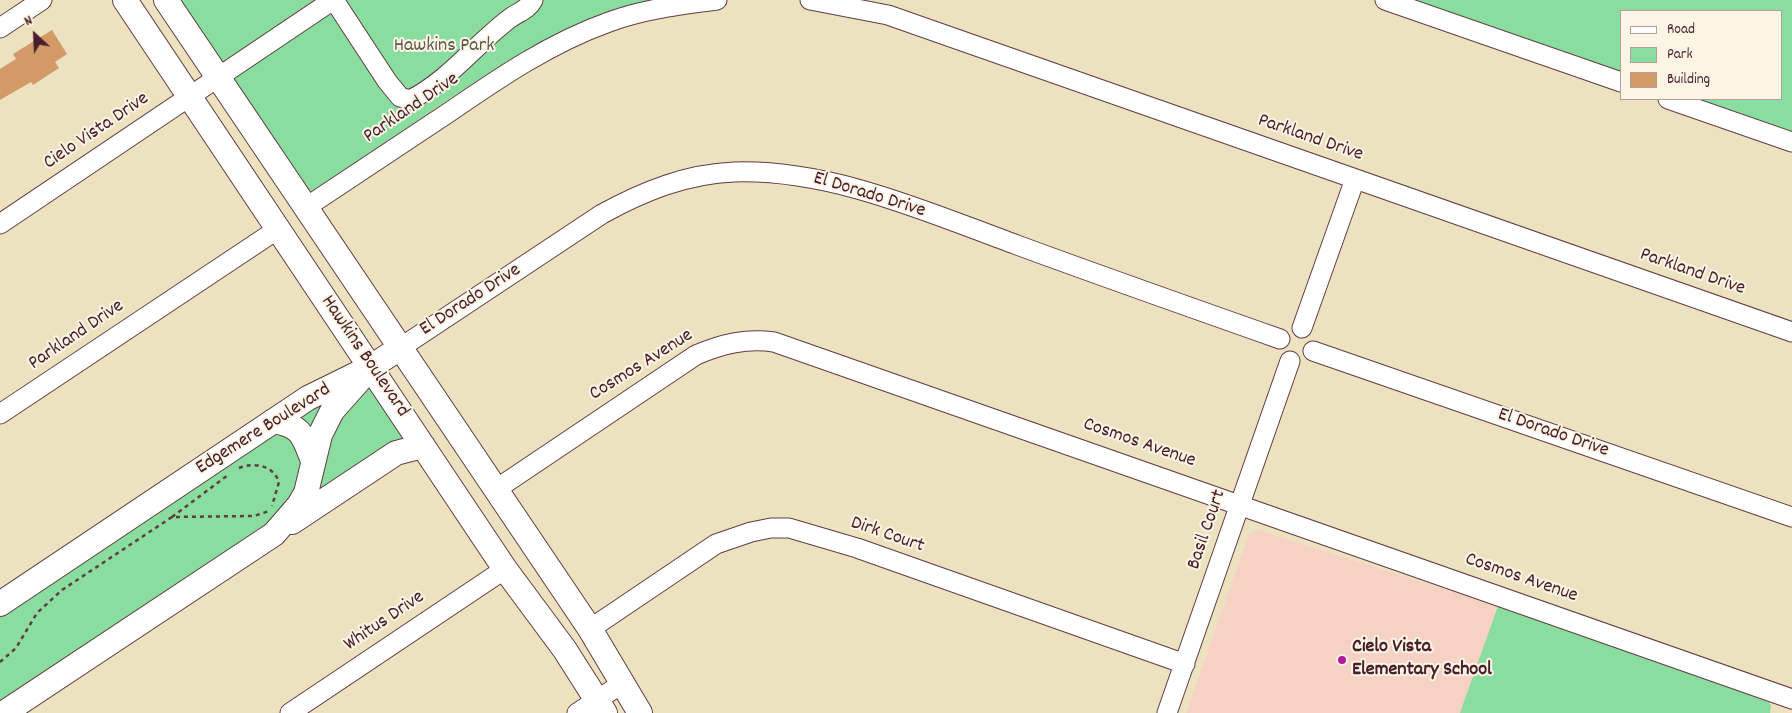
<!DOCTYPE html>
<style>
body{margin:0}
#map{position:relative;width:1792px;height:713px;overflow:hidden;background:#ede2c0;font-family:Dekko,sans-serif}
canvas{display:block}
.legend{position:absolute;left:1620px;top:10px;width:162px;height:90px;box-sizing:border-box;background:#fcf5e5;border:1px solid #b59f9b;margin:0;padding:6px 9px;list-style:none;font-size:15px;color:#4a1f2b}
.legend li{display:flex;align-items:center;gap:10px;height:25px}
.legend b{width:25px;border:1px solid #b59f9b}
.north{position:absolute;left:10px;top:10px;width:50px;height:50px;-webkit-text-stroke:4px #fcf5e5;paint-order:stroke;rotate:335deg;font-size:14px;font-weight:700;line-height:20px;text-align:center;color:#4a1f2b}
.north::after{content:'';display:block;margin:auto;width:18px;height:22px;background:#4a1f2b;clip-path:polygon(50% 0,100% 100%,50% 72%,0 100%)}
</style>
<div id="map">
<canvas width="1792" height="713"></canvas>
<ul class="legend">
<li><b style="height:6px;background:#fff"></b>Road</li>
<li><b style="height:14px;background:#88dd9f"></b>Park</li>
<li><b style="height:14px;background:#d39a68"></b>Building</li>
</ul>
<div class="north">N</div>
</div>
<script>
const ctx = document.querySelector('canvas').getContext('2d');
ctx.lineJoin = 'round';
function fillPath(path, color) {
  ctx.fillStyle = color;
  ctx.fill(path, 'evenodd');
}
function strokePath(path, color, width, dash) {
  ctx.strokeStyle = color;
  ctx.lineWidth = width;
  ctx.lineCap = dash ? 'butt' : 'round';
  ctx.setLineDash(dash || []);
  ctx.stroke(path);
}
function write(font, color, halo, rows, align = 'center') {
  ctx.font = font + ' Dekko,sans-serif';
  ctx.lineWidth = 4;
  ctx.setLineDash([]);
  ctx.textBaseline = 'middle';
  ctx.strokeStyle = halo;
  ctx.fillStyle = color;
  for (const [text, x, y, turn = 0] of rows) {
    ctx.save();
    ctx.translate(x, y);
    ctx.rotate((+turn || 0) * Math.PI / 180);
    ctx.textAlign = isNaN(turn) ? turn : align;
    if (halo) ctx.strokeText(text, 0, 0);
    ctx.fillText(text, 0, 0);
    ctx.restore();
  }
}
const built = new Path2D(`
 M1258,530L1498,606L1461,713H1186L1249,534Z`);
const green = new Path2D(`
 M175,0H653C573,16 506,61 439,106C397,135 355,163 313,192L297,183Z
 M1413,0H1792V132L1696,99H1781V11H1621V72Z
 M362,373L408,441L0,713V612Z
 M1498,606L1764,697L1771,705L1770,713H1460Z`);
const building = new Path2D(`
 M52,30L67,54L55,62L59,68L33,85L31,82L0,100V69L16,59L13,54Z`);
const path = new Path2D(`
 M239,468C254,462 273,465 279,482L272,506
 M172,517L228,475
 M0,662L16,648L37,613L62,590L172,517L254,516L269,511`);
const minor = new Path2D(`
 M334,0L387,81L400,97L410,100C448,81 476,44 509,19C518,12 528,10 533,0
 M810,0L888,15L1792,332
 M1385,0L1621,82
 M0,28L42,0
 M1668,99L1792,142
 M305,208C353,176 400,145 448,113C499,78 550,43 609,22C644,9 680,5 717,0
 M0,224L333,0
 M1302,328L1355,179
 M400,348L602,214C644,191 686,174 734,172C831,169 927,212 1017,245C1104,277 1192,308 1280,339
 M1313,351L1792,517
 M0,414L278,229
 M495,490L696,355C722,344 746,338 774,342L1792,699
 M590,629L716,544L751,532L771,528H789L857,548L1185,664
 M290,713L505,569
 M577,713L623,683
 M1167,713L1290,361`);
const major = new Path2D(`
 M125,0L505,569L565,650L605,713
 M166,0L590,629L640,713
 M273,421C302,426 303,435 313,461
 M292,522L396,453L423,446
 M0,604L308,398L371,367L400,348
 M4,713L274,534L299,505L306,493L320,435L332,411L371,367`);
const markers = [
 [1342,660,5,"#b5179e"]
];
const parkNames = [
 ["Hawkins Park",444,47]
];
const streetNames = [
 ["Parkland Drive",412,109,-34],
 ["Cielo Vista Drive",97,132,-34],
 ["Parkland Drive",1310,139,19],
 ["El Dorado Drive",869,196,17],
 ["Parkland Drive",1692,273,19],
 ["El Dorado Drive",471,301,-33],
 ["Parkland Drive",77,336,-34],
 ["Hawkins Boulevard",364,357,56],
 ["Cosmos Avenue",642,366,-32],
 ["Edgemere Boulevard",264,430,-32],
 ["El Dorado Drive",1553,434,19],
 ["Cosmos Avenue",1139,444,19],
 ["Basil Court",1208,530,-71],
 ["Dirk Court",887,536,19],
 ["Cosmos Avenue",1521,579,19],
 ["Whitus Drive",385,622,-34]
];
const poiNames = [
 ["Cielo Vista",1352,648],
 ["Elementary School",1352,671]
];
fillPath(built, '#f6d2c5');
fillPath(green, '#88dd9f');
fillPath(building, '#d39a68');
strokePath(minor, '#623c41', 21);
strokePath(major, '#623c41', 26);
strokePath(path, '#623c41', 2.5, [4, 4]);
strokePath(minor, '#fff', 19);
strokePath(major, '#fff', 24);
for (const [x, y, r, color] of markers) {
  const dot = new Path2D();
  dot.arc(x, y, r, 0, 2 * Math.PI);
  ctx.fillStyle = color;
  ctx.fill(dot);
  strokePath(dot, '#fcf5e5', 2);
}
write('20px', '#5d584e', '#fcf5e5', parkNames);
write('20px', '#4a1f2b', '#fcf5e5', streetNames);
write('bold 20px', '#4a1f2b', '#fcf5e5', poiNames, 'left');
</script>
